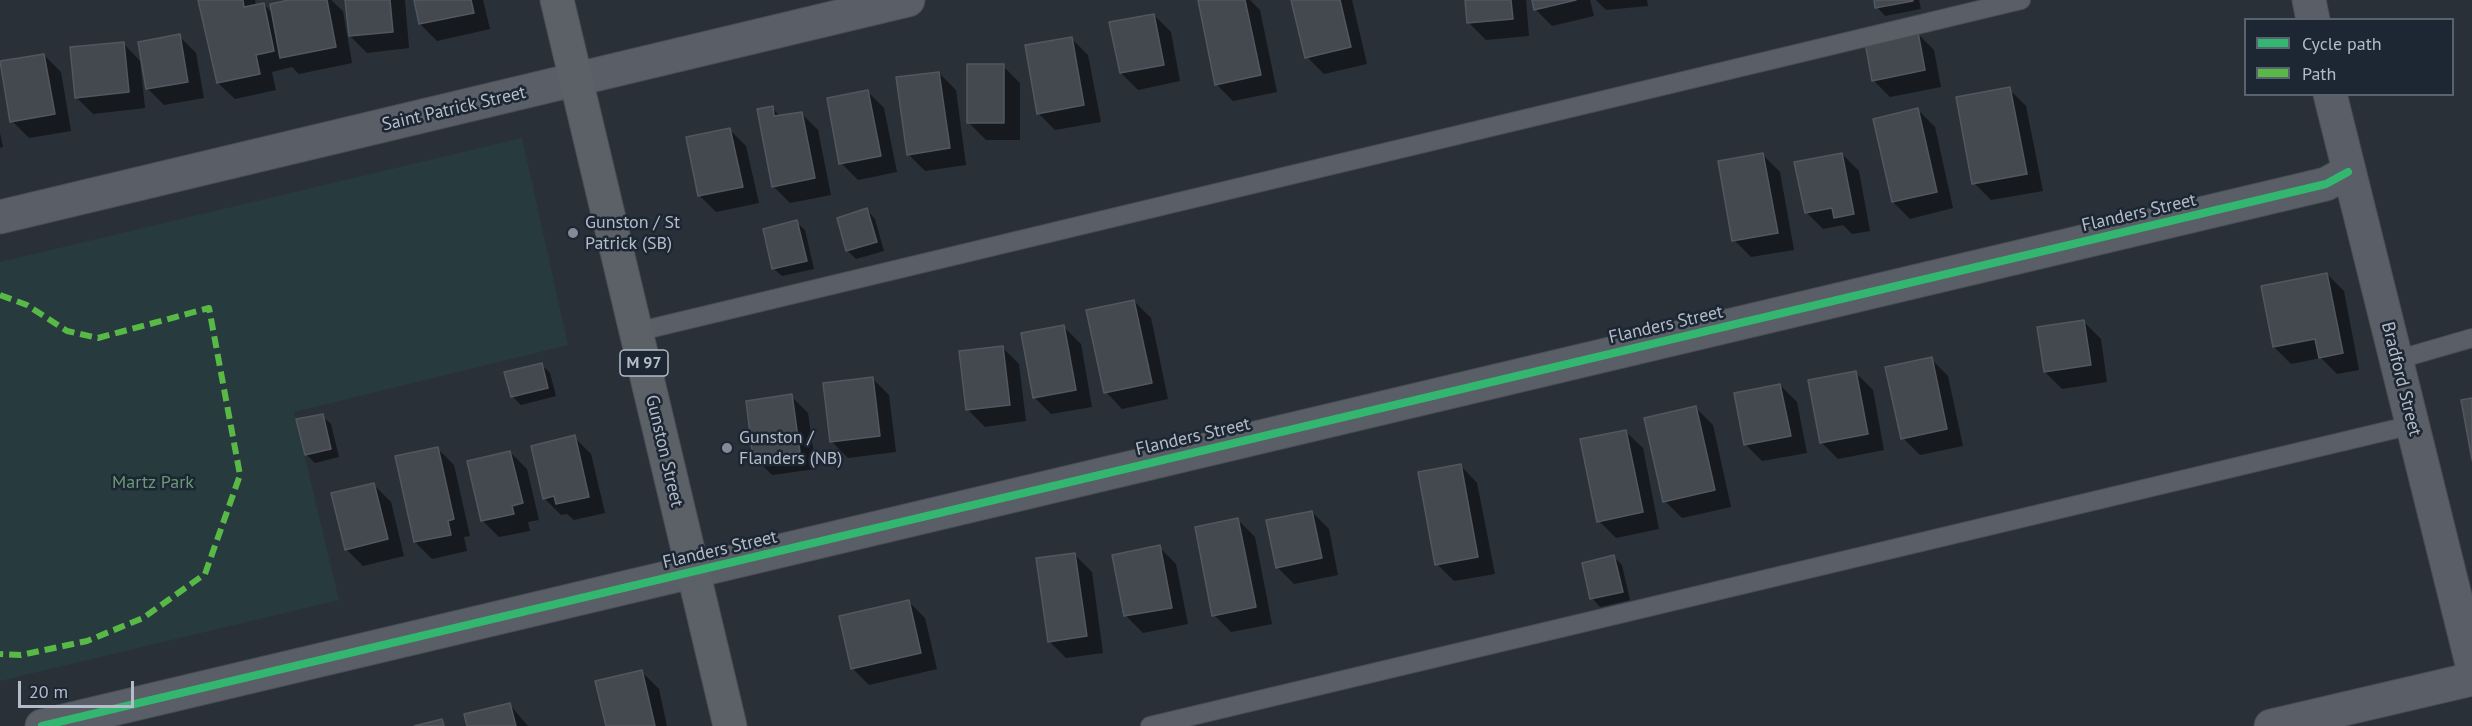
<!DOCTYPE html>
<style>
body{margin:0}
#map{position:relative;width:2472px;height:726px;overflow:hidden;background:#2a3038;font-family:"PT Sans",sans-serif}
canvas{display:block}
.legend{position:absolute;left:2244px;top:18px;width:210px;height:78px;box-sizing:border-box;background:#1d2633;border:2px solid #59626f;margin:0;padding:8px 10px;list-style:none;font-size:18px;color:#b4bcc9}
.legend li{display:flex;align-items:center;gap:12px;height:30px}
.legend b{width:30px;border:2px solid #59626f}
.scale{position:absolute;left:18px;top:681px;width:116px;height:27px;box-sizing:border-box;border:3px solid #b4bcc9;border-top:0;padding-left:8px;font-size:18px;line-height:21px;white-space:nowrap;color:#b4bcc9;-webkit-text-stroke:4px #1d2633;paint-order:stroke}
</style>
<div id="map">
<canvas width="2472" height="726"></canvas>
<ul class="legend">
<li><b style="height:8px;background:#33b770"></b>Cycle path</li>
<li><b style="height:8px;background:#58b947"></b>Path</li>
</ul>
<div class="scale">20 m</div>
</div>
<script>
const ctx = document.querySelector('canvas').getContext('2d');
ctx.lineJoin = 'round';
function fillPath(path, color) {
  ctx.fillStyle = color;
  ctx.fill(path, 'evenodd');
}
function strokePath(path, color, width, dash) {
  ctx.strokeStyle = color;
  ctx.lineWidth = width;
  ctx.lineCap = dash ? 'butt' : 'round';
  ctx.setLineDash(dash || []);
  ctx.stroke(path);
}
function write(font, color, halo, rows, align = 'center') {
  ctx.font = font + ' "PT Sans",sans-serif';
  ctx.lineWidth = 5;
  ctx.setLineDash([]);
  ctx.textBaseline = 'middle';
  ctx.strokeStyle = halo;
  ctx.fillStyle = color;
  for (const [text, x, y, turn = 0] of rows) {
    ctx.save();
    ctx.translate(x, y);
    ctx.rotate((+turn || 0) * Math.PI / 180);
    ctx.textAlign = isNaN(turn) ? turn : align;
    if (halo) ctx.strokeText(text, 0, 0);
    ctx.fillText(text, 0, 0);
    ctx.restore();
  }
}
const green = new Path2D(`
 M522,138L568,345L294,412L339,600L0,681V262Z`);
const shadow = new Path2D(`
 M200,0H255L256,6L264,4L273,14L297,0H331L343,11L352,63L299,74L292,67L272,72L276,90L235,99L218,83Z
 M347,0H405L409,48L367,53L350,36Z
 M415,0H483L490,29L437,41L420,24Z
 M1206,0H1250L1260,10L1277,92L1233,101L1216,84Z
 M1293,0H1352L1367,64L1324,74L1307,57Z
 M1467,0H1526L1529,36L1486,40L1469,23Z
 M1533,0H1590L1594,16L1552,26L1535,9Z
 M1596,0H1647L1648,6L1606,10Z
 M1875,0H1919L1921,9L1885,16L1877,7Z
 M1154,15L1171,32L1180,81L1138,90L1121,73Z
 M1917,33L1934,50L1941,87L1890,97L1873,80Z
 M179,36L196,53L204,98L164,105L147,88Z
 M1071,38L1088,55L1101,122L1055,130L1038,113Z
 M123,43L140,61L145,108L93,114L76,97Z
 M44,55L61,72L71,131L29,138L12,121Z
 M1003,66L1020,83V140H986L969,123Z
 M939,73L956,90L966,165L925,171L908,154Z
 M2009,89L2026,106L2043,191L1991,200L1974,183Z
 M867,91L884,108L897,172L858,180L841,163Z
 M772,108L781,117L801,113L818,130L831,195L790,203L773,186Z
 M1918,110L1935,127L1953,208L1910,219L1893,202Z
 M729,129L746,146L759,203L716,212L699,195Z
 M0,133L3,147L0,148Z
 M1842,154L1859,171L1870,231L1852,234L1843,225L1823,229L1806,212Z
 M1763,155L1780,172L1794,250L1751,257L1734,240Z
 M867,210L875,219L884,251L856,259L847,250Z
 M796,222L805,230L814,269L782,276L773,268Z
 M2327,274L2344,291L2359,370L2337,374L2321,358L2291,364L2274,347Z
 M1134,301L1151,318L1168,399L1122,409L1106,392Z
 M2084,322L2101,339L2107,382L2062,389L2045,372Z
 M1064,327L1081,344L1092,407L1051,414L1034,397Z
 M1002,347L1019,364L1026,421L985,427L968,410Z
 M1931,359L1948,376L1963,446L1920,455L1903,438Z
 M541,364L550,373L556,396L521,405L512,396Z
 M1856,373L1873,390L1884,450L1838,459L1821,442Z
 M872,378L889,395L896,452L848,458L831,441Z
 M1780,385L1797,402L1807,453L1762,461L1745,444Z
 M791,396L808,413L816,469L772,475L755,458Z
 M1696,408L1713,425L1731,507L1682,518L1665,501Z
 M322,416L331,424L339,457L315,463L306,454Z
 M1626,432L1643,448L1659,529L1616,538L1599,521Z
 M574,437L591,454L605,513L574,520L567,514L561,515L544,498Z
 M437,448L454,465L470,536L464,537L467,551L432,559L415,542Z
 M510,452L527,469L539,520L528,522L530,531L499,537L482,520Z
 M1461,466L1477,483L1495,574L1454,581L1437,564Z
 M374,485L391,502L404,556L363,566L346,549Z
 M1312,512L1329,529L1338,575L1294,584L1277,567Z
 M1238,520L1255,537L1272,624L1231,632L1214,615Z
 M1159,547L1176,564L1188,624L1143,633L1126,616Z
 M1075,555L1092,572L1103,653L1066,658L1049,641Z
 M1614,557L1622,565L1630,600L1600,607L1592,598Z
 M908,601L925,618L937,669L869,685L852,668Z
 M642,672L659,689L667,726H607Z
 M510,705L528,726H468Z`);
const building = new Path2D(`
 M198,0H243L244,7L264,3L274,51L256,55L260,74L217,83Z
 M289,0H327L336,47L280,58L270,4Z
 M345,0H390L393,32L349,36Z
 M414,0H471L474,13L419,24Z
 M1198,0H1245L1261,75L1215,85Z
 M1291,0H1340L1351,47L1305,58Z
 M1465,0H1511L1513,19L1467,23Z
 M1532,0H1576L1534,10Z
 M1874,0H1913V1L1875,8Z
 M1154,14L1164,65L1120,73L1109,22Z
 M1918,32L1925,70L1872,81L1865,42Z
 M180,34L188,82L146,89L138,42Z
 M1072,37L1084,105L1037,114L1025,45Z
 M124,42L129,92L75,98L70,47Z
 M44,54L55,114L10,122L0,61Z
 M967,64H1004V123H967Z
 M939,72L950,148L907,155L896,77Z
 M2010,87L2027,174L1972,184L1956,97Z
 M868,90L881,156L839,164L827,98Z
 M773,106L774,116L802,112L815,178L772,187L757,109Z
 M1918,108L1937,192L1892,202L1873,119Z
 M730,128L743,187L698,196L686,137Z
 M1763,153L1778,233L1732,241L1718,161Z
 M1842,153L1854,214L1834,218L1832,208L1805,213L1794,162Z
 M867,208L877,242L846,251L837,218Z
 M797,220L807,261L772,269L763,229Z
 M2327,273L2343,353L2319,358L2315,339L2273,347L2261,286Z
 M1134,300L1152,383L1104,393L1086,310Z
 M2084,320L2091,365L2044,372L2037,327Z
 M1064,325L1076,390L1033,398L1021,333Z
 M1003,346L1010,405L966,410L959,351Z
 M1932,357L1947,429L1901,439L1885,367Z
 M542,363L548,388L511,397L504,372Z
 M1856,371L1868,434L1820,443L1808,380Z
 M873,377L880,436L830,442L823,383Z
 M1780,384L1791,436L1744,445L1734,393Z
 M792,394L800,452L753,458L746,401Z
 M2472,398V460L2461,400Z
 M1696,406L1715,490L1663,502L1644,418Z
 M323,414L331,449L305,455L296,419Z
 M1626,430L1643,512L1597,522L1580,439Z
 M575,435L589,497L556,504L554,496L543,499L531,446Z
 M438,447L454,519L448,521L451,535L414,542L395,456Z
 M510,451L523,503L512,506L514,514L481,521L467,461Z
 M1461,464L1478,557L1435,565L1418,472Z
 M374,483L388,539L345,550L331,493Z
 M1312,511L1322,558L1276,568L1266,520Z
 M1238,518L1256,607L1212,616L1195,527Z
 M1160,545L1172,608L1124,616L1112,555Z
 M1075,553L1087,636L1048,642L1036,558Z
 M1614,555L1623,592L1590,599L1582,563Z
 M909,600L921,653L851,669L839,616Z
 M642,670L655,726H606L595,681Z
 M510,703L516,726H467L464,714Z
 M442,719L444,726H414Z`);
const service = new Path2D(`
 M636,332L2021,0
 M2396,360L2472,338
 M1150,726L2412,425`);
const minor = new Path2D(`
 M2309,0L2313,20
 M2330,94L2472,664
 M0,217L908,0
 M42,726L2326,184L2348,172
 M2271,726L2472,679`);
const primary = new Path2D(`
 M557,0L730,726`);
const quiet = new Path2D(`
 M0,295L27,305L67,331L98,338L209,308L240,475L205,574L143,618L87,641L21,655L0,654`);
const cycleway = new Path2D(`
 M42,726L2326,184L2348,172`);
const markers = [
 [573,233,6,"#848b96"],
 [727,448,6,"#848b96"]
];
const shields = [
 [644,363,48]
];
const shieldNames = [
 ["M 97",644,363]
];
const streetNames = [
 ["Saint Patrick Street",454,109,-13],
 ["Flanders Street",2139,213,-13],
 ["Flanders Street",1666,325,-13],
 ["Bradford Street",2401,379,76],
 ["Flanders Street",1193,437,-13],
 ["Gunston Street",664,451,77],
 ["Flanders Street",720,550,-13]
];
const poiNames = [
 ["Gunston / St",585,223],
 ["Patrick (SB)",585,244],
 ["Gunston /",739,438],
 ["Flanders (NB)",739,459]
];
const parkNames = [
 ["Martz Park",153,483]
];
fillPath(green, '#273a3e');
fillPath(shadow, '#0007');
fillPath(building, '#444950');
strokePath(building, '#52575f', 1.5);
strokePath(service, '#484c53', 20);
strokePath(minor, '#484c53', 35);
strokePath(primary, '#484c55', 35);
strokePath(service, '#5a5e66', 18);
strokePath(minor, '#5a5e66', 33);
strokePath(primary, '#5c6168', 33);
strokePath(quiet, '#58b947', 6, [12, 6]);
strokePath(cycleway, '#33b770', 8);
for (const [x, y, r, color] of markers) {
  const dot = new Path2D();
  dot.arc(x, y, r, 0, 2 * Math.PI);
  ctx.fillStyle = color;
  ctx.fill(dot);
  strokePath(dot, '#1d2633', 2);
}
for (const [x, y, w] of shields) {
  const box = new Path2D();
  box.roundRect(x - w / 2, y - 13, w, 26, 4.5);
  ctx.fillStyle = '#1d2633';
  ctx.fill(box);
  strokePath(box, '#b4bcc9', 1.5);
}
write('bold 16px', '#b4bcc9', null, shieldNames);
write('18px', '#b4bcc9', '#1d2633', streetNames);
write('18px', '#b4bcc9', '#1d2633', poiNames, 'left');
write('18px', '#6b9a76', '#1d2633', parkNames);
</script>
